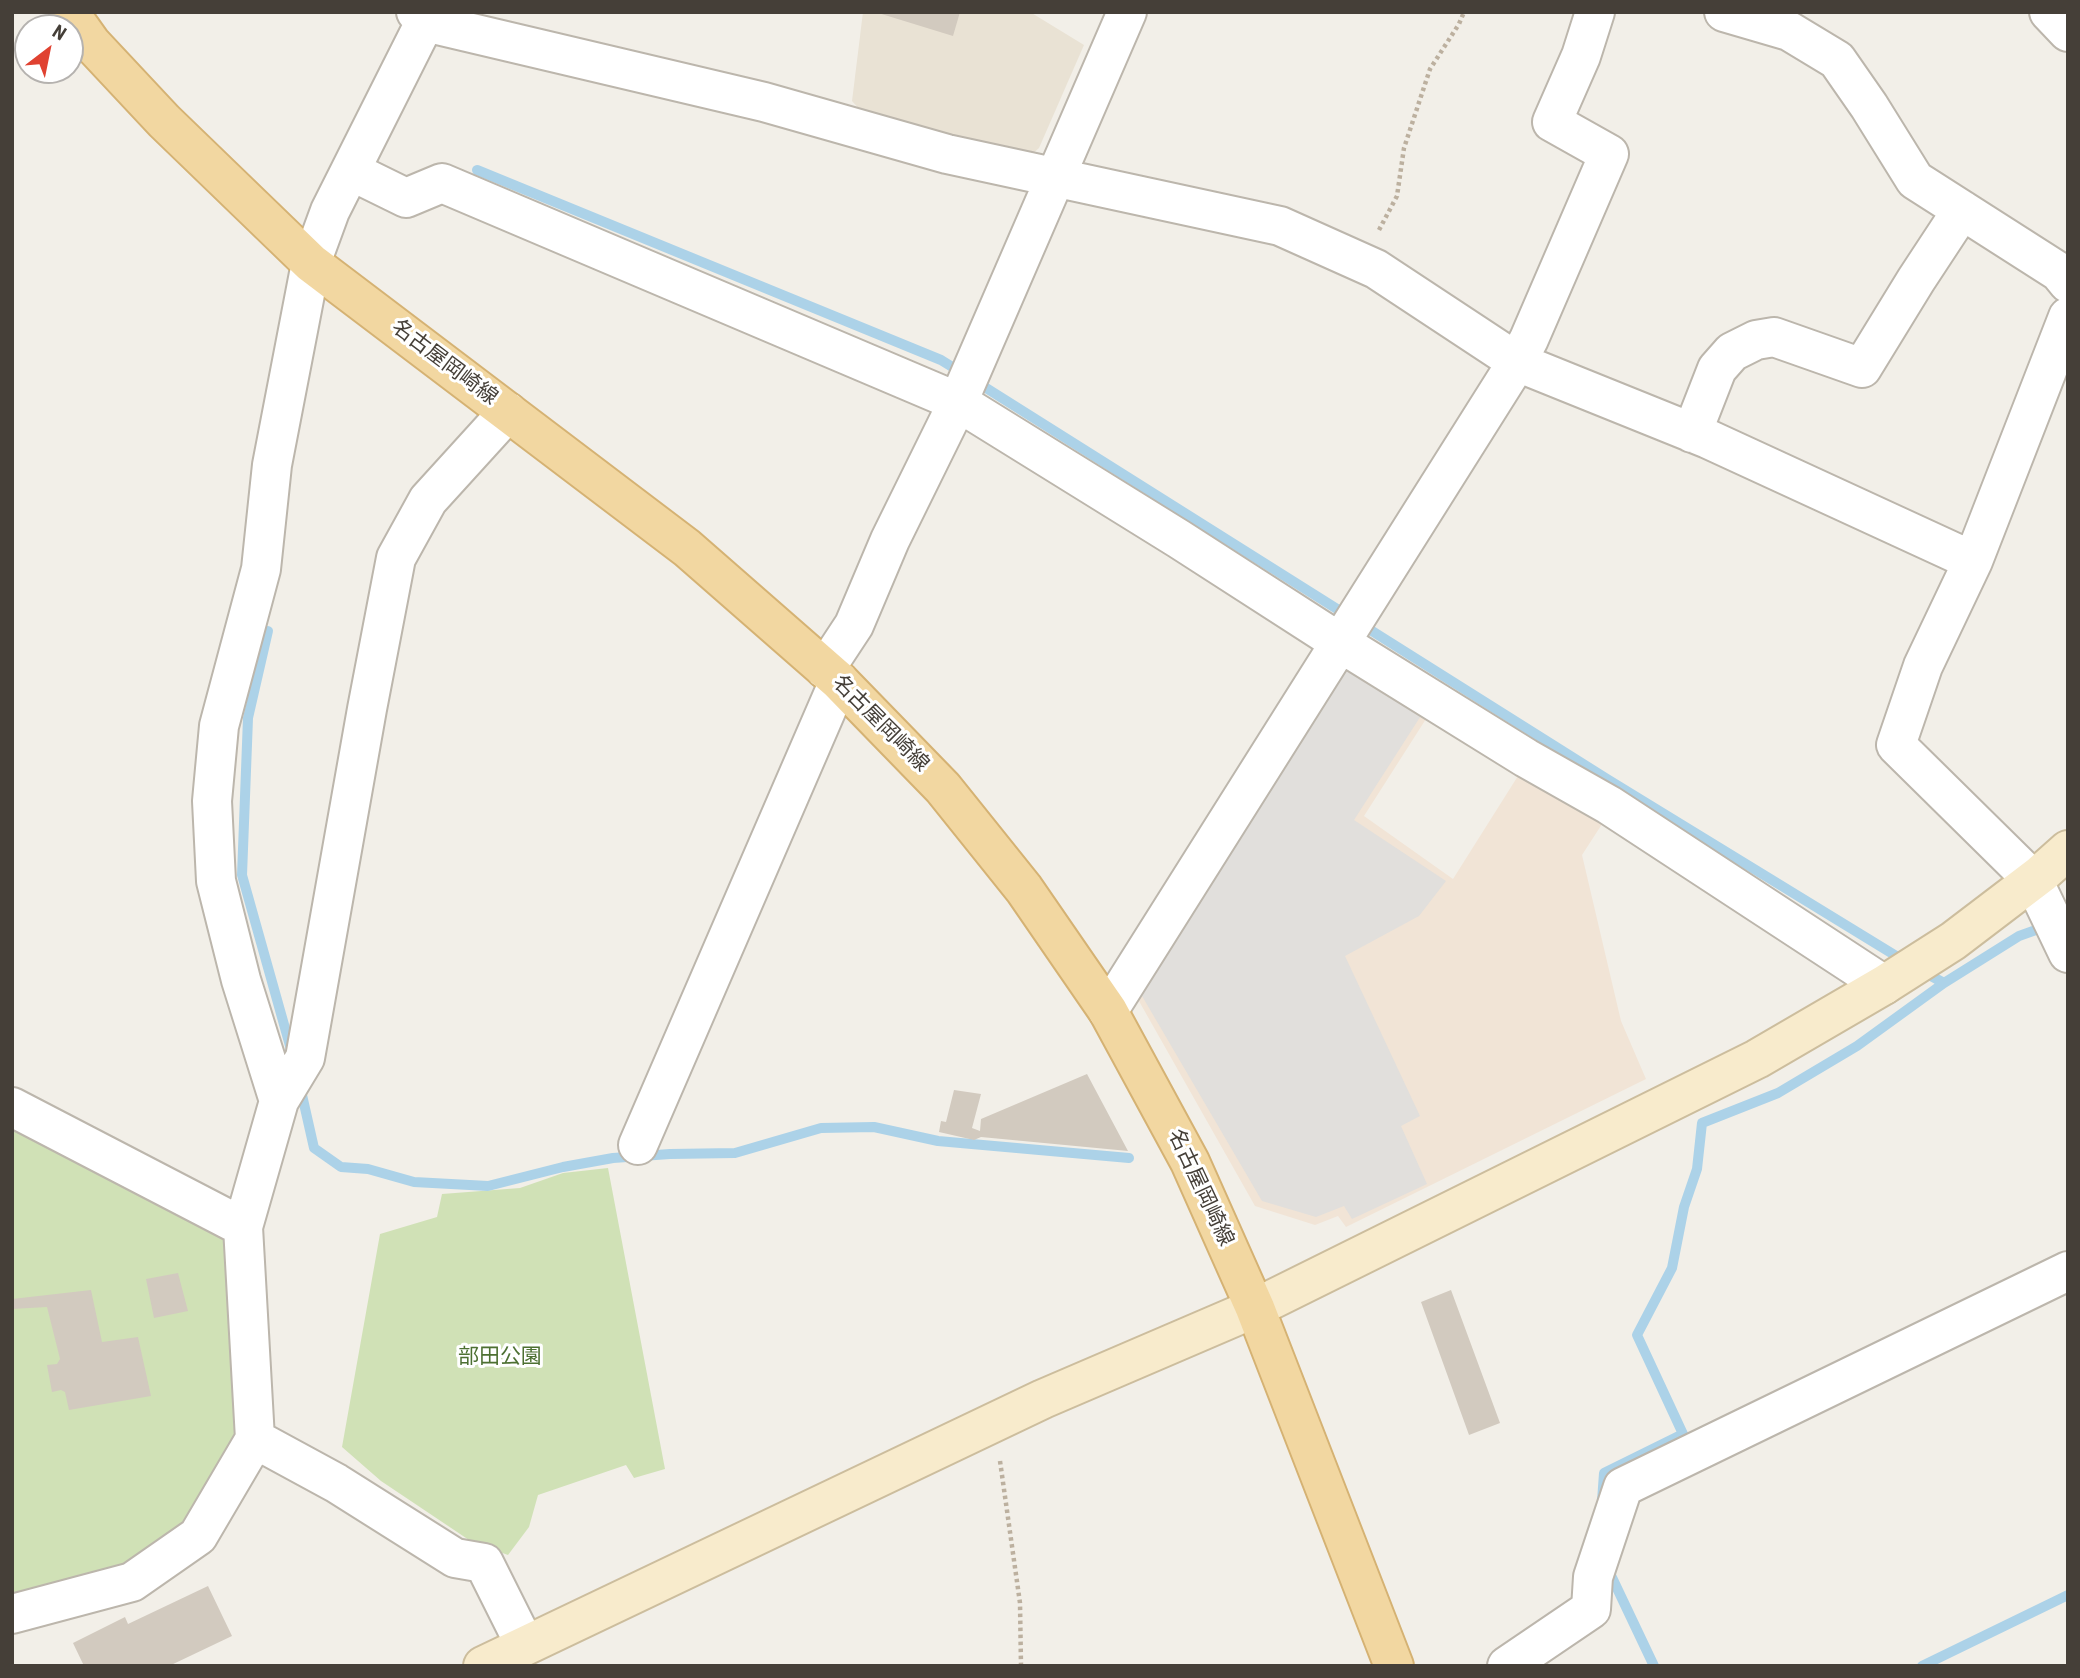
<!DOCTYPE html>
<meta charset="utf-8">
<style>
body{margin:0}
#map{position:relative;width:2080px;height:1678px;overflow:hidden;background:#f2efe8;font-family:"Roboto Condensed",sans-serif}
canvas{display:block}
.frame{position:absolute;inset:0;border:14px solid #453f38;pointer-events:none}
.north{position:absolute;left:14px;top:14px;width:70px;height:70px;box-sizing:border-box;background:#fff;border:2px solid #b5b2af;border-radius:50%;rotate:32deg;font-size:19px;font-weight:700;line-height:28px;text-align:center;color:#453f38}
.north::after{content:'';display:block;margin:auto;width:24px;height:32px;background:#e04231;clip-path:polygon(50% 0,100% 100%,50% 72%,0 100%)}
</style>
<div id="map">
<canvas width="2080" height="1678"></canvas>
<div class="frame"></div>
<div class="north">N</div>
</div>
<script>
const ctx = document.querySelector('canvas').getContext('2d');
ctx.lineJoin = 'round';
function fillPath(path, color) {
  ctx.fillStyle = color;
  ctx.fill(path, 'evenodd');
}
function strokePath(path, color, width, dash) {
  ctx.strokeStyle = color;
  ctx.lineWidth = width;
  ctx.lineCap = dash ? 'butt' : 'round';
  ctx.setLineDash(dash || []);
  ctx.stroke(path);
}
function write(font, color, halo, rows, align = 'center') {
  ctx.font = font + ' "Roboto Condensed","Noto Sans JP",sans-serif';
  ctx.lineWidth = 6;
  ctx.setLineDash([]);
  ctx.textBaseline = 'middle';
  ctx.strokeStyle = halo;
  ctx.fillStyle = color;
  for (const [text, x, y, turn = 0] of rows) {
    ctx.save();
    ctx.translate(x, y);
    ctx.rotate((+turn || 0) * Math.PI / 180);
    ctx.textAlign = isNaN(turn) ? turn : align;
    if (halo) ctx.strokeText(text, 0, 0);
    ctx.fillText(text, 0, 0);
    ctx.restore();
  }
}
const commercial = new Path2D(`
 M1342,653L1433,708L1364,816L1453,879L1523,768L1604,821L1582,855L1621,1021L1646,1079L1346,1227L1338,1216L1315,1225L1255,1206L1131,987Z`);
const education = new Path2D(`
 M863,12H1030L1084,45L1039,148L1031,155L943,136L861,111L852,101Z`);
const green = new Path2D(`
 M18,1122L227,1238L238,1424L225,1467L167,1547L113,1570L12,1593V1132Z
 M608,1168L665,1469L634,1478L626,1465L538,1495L529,1527L508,1555L472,1542L381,1481L342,1447L380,1234L437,1217L442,1194L520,1188L563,1173Z`);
const parking = new Path2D(`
 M1341,659L1424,711L1354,820L1446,881L1419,916L1345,956L1420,1116L1401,1126L1427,1184L1352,1219L1344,1206L1316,1217L1262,1201L1135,984Z`);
const stream = new Path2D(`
 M477,170L941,360L962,373
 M975,381L1607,779L1906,962
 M268,631L248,718L242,875L292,1053
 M1920,970L1944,983
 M300,1086L314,1148L341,1167L368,1169L414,1182L488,1186L563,1167L613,1158L670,1154L735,1153L821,1128L874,1127L938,1141L1129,1158
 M1602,1501L1604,1473L1683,1434L1637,1335L1672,1268L1684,1207L1697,1169L1702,1123L1778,1093L1857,1046L1944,983L2019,936L2047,926
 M1607,1567L1654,1666
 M1922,1666L2068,1595`);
const building = new Path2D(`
 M875,12H960L953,36Z
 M1087,1074L1128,1151L981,1137L974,1140L939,1132L941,1121L946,1122L954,1090L981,1094L972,1128L980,1131L981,1119Z
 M178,1273L188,1311L154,1318L146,1279Z
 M91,1290L102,1342L138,1337L151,1396L69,1410L65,1392L61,1390L52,1392L47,1365L57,1364L60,1359L47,1307L12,1309V1299Z
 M1451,1290L1500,1423L1469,1435L1421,1302Z
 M208,1586L232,1636L169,1666H84L73,1643L125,1617L128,1624Z`);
const path = new Path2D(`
 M1379,230L1397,196L1404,148L1430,69L1459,24L1464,12
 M1000,1461L1020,1603L1021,1666`);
const street = new Path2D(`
 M416,12L425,22L764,102L947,154L1280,226L1376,269L1517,362L1708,439L1973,561L2068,317
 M1724,12L1789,31L1837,60L1869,106L1915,180L2059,272L2068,283
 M2049,12L2068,32
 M351,171L406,198L442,183L958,402L1179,539L1339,642L1526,758L1609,805L1884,985
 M1692,433L1717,369L1732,352L1756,340L1774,337L1862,368L1916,280L1962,210
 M1973,561L1923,666L1896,745L2033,880L2068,953
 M825,669L854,625L890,540L958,402L1127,12
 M1108,1011L1517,362L1529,339L1609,154L1552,122L1581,56L1595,12
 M279,1101L305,1058L367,709L396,558L428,500L508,412
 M12,1107L243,1227
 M638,1145L839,681
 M255,1439L336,1483L455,1558L484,1563L525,1645
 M12,1614L132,1582L198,1536L255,1439L243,1227L279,1101L241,980L216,881L212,801L219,726L261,569L272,465L311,263L330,211L430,12
 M1507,1666L1591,1609L1593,1577L1623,1487L2068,1271`);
const secondary = new Path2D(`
 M483,1666L1043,1399L1255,1308L1757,1059L1884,985L1953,941L2041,874L2068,850`);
const primary = new Path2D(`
 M69,12L91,43L164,121L311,263L687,548L839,681L943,788L1024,889L1108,1011L1190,1162L1255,1308L1394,1666`);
const streetNames = [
 ["名古屋岡崎線",444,363,37],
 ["名古屋岡崎線",880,724,45],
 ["名古屋岡崎線",1200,1188,65]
];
const parkNames = [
 ["部田公園",500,1358]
];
fillPath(commercial, '#f1e4d6');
fillPath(education, '#e9e2d4');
fillPath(green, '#d0e1b6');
fillPath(parking, '#e1dfdc');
strokePath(stream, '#acd2e8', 10);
fillPath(building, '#d2cabf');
strokePath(street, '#bcb6ac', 42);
strokePath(secondary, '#ccbd9d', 42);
strokePath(primary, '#d5b273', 42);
strokePath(path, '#bcb09f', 4.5, [3.5, 3.5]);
strokePath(street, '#fff', 38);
strokePath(secondary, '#f8ebcc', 38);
strokePath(primary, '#f2d7a1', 38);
write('21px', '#453f38', '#fff', streetNames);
write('21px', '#4d7032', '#fff', parkNames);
</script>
